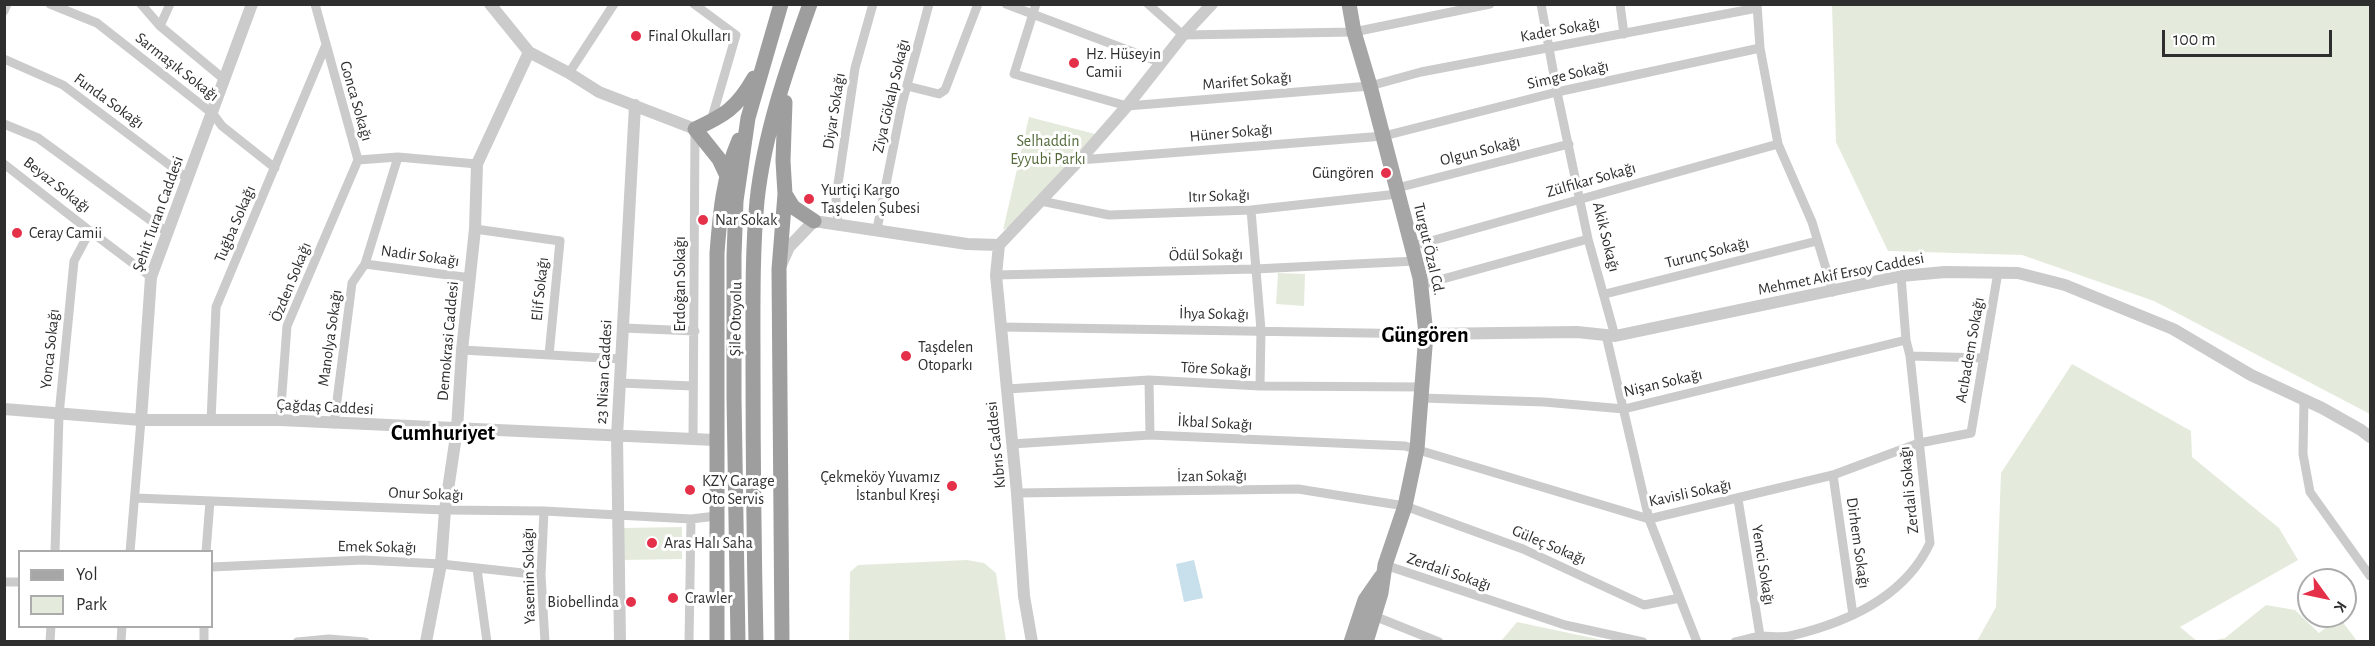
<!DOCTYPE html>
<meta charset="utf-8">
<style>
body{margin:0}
#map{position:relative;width:2375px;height:646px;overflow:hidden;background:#fff;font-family:"Alegreya Sans",sans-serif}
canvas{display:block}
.frame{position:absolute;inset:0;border:6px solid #2e2e2e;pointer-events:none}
.legend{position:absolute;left:18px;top:550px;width:195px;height:78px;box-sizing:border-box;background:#fff;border:2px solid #ababab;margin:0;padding:8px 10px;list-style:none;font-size:18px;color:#2e2e2e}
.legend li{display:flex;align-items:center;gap:12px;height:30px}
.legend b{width:30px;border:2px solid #ababab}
.north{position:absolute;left:2297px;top:568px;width:60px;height:60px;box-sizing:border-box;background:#fff;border:2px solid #ababab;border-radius:50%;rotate:123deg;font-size:16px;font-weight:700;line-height:24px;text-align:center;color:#2e2e2e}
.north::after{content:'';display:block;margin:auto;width:21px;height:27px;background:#e53049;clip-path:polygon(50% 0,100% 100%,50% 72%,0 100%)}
.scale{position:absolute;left:2162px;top:30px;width:170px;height:27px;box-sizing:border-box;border:3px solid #2e2e2e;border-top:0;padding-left:8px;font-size:18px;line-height:21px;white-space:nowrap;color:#2e2e2e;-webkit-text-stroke:4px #fff;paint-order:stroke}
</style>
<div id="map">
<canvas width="2375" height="646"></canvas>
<div class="frame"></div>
<ul class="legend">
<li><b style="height:8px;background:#a6a6a6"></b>Yol</li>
<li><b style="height:16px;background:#e5ebdc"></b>Park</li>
</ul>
<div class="north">K</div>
<div class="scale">100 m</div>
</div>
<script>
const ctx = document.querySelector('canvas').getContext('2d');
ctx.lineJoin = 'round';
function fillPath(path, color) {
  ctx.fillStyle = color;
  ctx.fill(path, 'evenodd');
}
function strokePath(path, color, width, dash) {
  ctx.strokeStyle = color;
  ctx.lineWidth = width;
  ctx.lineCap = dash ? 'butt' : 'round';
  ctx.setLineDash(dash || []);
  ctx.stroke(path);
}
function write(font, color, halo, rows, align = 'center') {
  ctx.font = font + ' "Alegreya Sans",sans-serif';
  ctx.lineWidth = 6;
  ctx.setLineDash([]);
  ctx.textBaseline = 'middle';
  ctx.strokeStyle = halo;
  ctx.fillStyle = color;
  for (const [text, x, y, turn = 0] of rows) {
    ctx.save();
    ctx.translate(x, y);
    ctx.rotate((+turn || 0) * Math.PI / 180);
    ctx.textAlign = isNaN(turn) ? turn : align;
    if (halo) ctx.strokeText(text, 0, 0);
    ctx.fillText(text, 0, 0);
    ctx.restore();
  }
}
const green = new Path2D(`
 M1832,5H2370V414L2154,301L2022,255L1888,251L1836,142Z
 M1029,117L1095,134L1012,225L1003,230Z
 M1278,273L1305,274L1304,306L1276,304Z
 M2072,364L2191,431L2192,457L2279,528L2298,560L2180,627L2197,641H1977L1996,607L2001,473Z
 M682,527V559L622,560V528Z
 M967,560L984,563L996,573L1006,641H849L850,572L858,565Z
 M2266,605L2295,610L2319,633L2339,617L2357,641H2212L2225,638Z
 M1517,622L1607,641H1501Z`);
const water = new Path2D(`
 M1194,560L1203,598L1184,602L1176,564Z`);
const minor = new Path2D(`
 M50,4L97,23L213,114L222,126L275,168
 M141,4L160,26L225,80
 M315,4L358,160L398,157L477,164
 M694,4L736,35L711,121
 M1006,4L1162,63
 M1036,4L1014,74L1127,106L1370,86L1421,72L1757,8
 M1148,4L1183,35L1354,32L1490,4
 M1541,4L1557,92L1588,239L1615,336
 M1620,4L1624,34
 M1757,4L1760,48L1778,144L1812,222L1833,292
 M4,11L7,4
 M160,26L170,4
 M4,59L63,85L188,179
 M569,73L614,4
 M907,86L939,94L945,90L978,4
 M4,124L38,138L168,233
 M1080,160L1384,136L1557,92L1760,48
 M4,164L90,231
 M1397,188L1569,144
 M1041,201L1109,215L1251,210L1398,194
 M1251,210L1261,330L1260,386
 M838,225L836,198L855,68L873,4
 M475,229L560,241L549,355
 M877,229L902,104L929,4
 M1413,246L1778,144
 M365,264L471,278
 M996,275L1255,269L1416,261
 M1421,285L1588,239
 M1605,294L1817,241
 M1001,327L1426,334
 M623,328L695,331
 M1606,335L1649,519L1697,642
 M462,350L621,359
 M1910,356L1984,358
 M1149,380L1150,435
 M620,383L693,386
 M1007,389L1149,380L1260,386L1424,387
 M1422,398L1544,402L1624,409L1906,340
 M2304,400L2303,454L2310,492L2370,576
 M280,420L287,326L358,160
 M211,421L216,307L325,47
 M334,424L352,283L365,264L398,157
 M693,439L695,129
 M1012,444L1150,435L1405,446L1649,519L1833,475L1919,443L1971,433L1998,272
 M1833,475L1853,615
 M1017,493L1298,489L1405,506L1523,549L1644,605L1680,598
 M135,498L445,510L544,511L691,519L716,516
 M1738,499L1760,636
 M544,511L541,575L545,642
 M55,552L59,415L74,261L90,231L151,277
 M130,552L141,420
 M206,552L210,501
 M1385,565L1565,625L1643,642
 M212,567L363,560L441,564L541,575
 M477,569L487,642
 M4,582H20
 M1374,616L1439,642
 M50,642L51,626
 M121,642L122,626
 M204,642V626
 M297,642L329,639L365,642
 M689,642L691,519
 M1735,642C1744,640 1753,637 1762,636C1771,636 1781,638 1790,636C1846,623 1905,597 1930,543L1910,356L1906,340L1901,276`);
const tertiary = new Path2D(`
 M490,4L529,52L569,73L599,92L695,129
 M999,245L996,275L1017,493L1024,596L1032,642
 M781,265L789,247L814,221L967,244L999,245L1085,154L1127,106L1183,35L1212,4
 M1426,334L1577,332L1615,336L1901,276L1945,272L2018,273L2065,285L2173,329L2251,375L2322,408L2361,430L2370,437
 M4,409L141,420H280L715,440
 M141,420L151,277L252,4
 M426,642L441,564L445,510L457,429L462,350L475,229L477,164L529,52
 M620,642L617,436L635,105`);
const primary = new Path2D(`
 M1349,4L1354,32L1370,86L1420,278L1426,334L1417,449L1405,506L1385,565L1381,593L1366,642
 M1351,642L1365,600L1381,577`);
const trunk = new Path2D(`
 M728,178L719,159L695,129C725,115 737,108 754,78
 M785,194L793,207L814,221
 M717,642V253C720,214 723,177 739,140
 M738,642L734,397V256L736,201L748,118L781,4
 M756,642C754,549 753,457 753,365C753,312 752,253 757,201C764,134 787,68 810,4
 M782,642L779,269L785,194L783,161L785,102`);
const markers = [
 [636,36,6,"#e53049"],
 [1074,63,6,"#e53049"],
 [1386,173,6,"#e53049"],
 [809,199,6,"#e53049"],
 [703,220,6,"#e53049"],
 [17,233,6,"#e53049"],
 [906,356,6,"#e53049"],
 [952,486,6,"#e53049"],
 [690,490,6,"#e53049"],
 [652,543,6,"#e53049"],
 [673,598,6,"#e53049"],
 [631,602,6,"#e53049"]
];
const streetNames = [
 ["Kader Sokağı",1560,30,-10],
 ["Sarmaşık Sokağı",177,67,38],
 ["Simge Sokağı",1568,75,-13],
 ["Marifet Sokağı",1247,81,-5],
 ["Ziya Gökalp Sokağı",891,96,-77],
 ["Funda Sokağı",109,101,36],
 ["Gonca Sokağı",356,101,74],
 ["Diyar Sokağı",834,111,-81],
 ["Hüner Sokağı",1231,133,-5],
 ["Olgun Sokağı",1480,151,-14],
 ["Zülfikar Sokağı",1591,180,-16],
 ["Beyaz Sokağı",57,185,38],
 ["Itır Sokağı",1219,196,-2],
 ["Şehit Turan Caddesi",158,214,-70],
 ["Tuğba Sokağı",235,224,-67],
 ["Akik Sokağı",1606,237,76],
 ["Turgut Özal Cd.",1429,249,77],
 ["Turunç Sokağı",1707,253,-14],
 ["Ödül Sokağı",1206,255,-1],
 ["Nadir Sokağı",420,256,8],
 ["Mehmet Akif Ersoy Caddesi",1841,274,-11],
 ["Özden Sokağı",291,282,-68],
 ["Erdoğan Sokağı",680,284,-90],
 ["Elif Sokağı",540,289,-84],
 ["İhya Sokağı",1214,314,1],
 ["Şile Otoyolu",736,319,-89],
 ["Manolya Sokağı",330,338,-82],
 ["Demokrasi Caddesi",448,341,-85],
 ["Yonca Sokağı",50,349,-84],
 ["Acıbadem Sokağı",1970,350,-80],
 ["Töre Sokağı",1216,369,3],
 ["23 Nisan Caddesi",604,372,-87],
 ["Nişan Sokağı",1663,383,-13],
 ["Çağdaş Caddesi",325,407,3],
 ["İkbal Sokağı",1215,423,3],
 ["Kıbrıs Caddesi",996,445,-96],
 ["İzan Sokağı",1212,476,-1],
 ["Zerdali Sokağı",1909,490,-96],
 ["Kavisli Sokağı",1690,493,-12],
 ["Onur Sokağı",426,494,2],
 ["Dirhem Sokağı",1858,543,82],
 ["Güleç Sokağı",1549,545,23],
 ["Emek Sokağı",377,547,1],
 ["Yemci Sokağı",1763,565,81],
 ["Zerdali Sokağı",1449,572,19],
 ["Yasemin Sokağı",529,576,-91]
];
const poiNames = [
 ["Final Okulları",648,36],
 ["Hz. Hüseyin",1086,54],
 ["Camii",1086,72],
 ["Güngören",1374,173,"right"],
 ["Yurtiçi Kargo",821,190],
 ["Taşdelen Şubesi",821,208],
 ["Nar Sokak",715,220],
 ["Ceray Camii",29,233],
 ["Taşdelen",918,347],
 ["Otoparkı",918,365],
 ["Çekmeköy Yuvamız",940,477,"right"],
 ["İstanbul Kreşi",940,495,"right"],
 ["KZY Garage",702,481],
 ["Oto Servis",702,499],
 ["Aras Halı Saha",664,543],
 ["Crawler",685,598],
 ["Biobellinda",619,602,"right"]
];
const parkNames = [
 ["Selhaddin",1048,141],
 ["Eyyubi Parkı",1048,159]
];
const districtNames = [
 ["Güngören",1425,335],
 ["Cumhuriyet",443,433]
];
fillPath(green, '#e5ebdc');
fillPath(water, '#c8e0eb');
strokePath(minor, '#cbcbcb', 9);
strokePath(tertiary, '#cbcbcb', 12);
strokePath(primary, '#a6a6a6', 15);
strokePath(trunk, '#9e9e9e', 15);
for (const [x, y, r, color] of markers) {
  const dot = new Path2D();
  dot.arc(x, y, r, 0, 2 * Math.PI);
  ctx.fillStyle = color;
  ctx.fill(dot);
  strokePath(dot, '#fff', 2);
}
write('16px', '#2e2e2e', '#fff', streetNames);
write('16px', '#2e2e2e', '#fff', poiNames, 'left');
write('16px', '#546a3b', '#fff', parkNames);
write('bold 22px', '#000', '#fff', districtNames);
</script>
